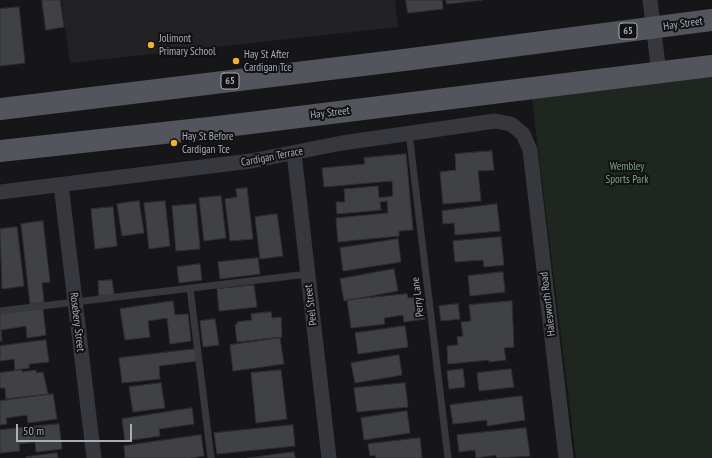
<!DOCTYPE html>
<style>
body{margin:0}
#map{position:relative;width:712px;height:458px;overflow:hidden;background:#161618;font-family:"PT Sans Narrow",sans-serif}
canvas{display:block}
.scale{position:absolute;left:16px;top:424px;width:116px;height:18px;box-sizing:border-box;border:2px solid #a8adb8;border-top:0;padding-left:5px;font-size:12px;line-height:14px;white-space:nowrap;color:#a8adb8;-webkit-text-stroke:3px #111113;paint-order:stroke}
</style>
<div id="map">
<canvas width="712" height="458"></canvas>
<div class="scale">50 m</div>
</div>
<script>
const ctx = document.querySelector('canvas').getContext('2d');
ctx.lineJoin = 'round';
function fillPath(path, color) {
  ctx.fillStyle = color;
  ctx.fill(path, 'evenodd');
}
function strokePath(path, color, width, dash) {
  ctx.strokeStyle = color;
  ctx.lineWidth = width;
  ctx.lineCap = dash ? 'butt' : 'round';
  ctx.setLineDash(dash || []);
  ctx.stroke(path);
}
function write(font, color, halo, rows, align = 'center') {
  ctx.font = font + ' "PT Sans Narrow",sans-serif';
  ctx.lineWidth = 4;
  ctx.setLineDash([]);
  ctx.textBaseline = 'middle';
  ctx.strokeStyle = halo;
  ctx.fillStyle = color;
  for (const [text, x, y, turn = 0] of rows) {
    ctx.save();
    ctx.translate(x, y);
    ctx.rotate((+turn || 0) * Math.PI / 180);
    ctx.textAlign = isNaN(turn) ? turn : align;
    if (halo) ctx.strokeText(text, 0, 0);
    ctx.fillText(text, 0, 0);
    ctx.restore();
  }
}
const built = new Path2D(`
 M61,0H395L398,27L70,63Z`);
const green = new Path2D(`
 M712,77V458H576L532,99Z`);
const building = new Path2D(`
 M42,0H60L64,27L46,30Z
 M406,0H442L443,9L408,13Z
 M446,0H482L447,4Z
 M19,7L25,63L0,66V9Z
 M492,151L494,170L478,171L481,201L443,204L440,172L456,170L455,154Z
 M406,154L413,230L399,231V236L338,242L336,218L388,213L387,201L380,202L381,210L337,214L336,202H345L344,189L378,186L379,198L393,196L392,181L324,187L322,168L365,164L364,158Z
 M247,188L253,239L230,241L225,199L237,197L236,189Z
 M221,196L226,238L204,241L199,198Z
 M139,201L144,233L122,236L117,204Z
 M165,201L170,246L149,249L144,203Z
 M196,204L200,249L176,251L172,206Z
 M497,204L500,231L455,235L454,223L443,224L442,211Z
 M113,207L117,246L95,249L91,209Z
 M277,214L283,256L260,259L255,217Z
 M43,221L50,282L42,283L44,302L30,304L21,224Z
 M17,227L24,286L2,289L0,229Z
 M501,237L504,265L484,267L483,260L455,262L453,241Z
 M398,239L401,262L343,271L340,248Z
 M258,258L260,274L220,279L218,262Z
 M200,264L202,280L179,283L177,267Z
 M394,269L398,291L344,301L340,279Z
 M503,272L505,292L470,296L468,276Z
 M112,280L114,294L99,296L98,281Z
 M254,285L257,307L219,311L217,289Z
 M407,294L408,298L422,297L425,319L404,322L403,315L384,318L385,324L351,328L347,300Z
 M173,301L175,315L188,314L191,341L170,344L167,318L148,321L150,337L125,340L120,309Z
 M512,301L514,347L504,348L506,360L489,362V360L448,364L447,346L458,345L457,337L463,336L461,322L471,321L469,305Z
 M458,304L460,319L441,321L439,306Z
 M43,309L46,335L27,338L26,326L1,330L2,341H0V314Z
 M271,312L272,318L281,317L282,337L237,342L235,325L237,324V322L252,320L251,314Z
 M215,319L219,345L203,347L200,321Z
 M405,326L408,347L358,354L355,333Z
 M280,338L284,364L233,371L230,345Z
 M46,340L49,362L29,364V368L15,370L14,359L0,361V346Z
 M195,349L197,361L159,366L160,379L122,383L119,358Z
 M399,355L402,375L355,383L351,363Z
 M463,369L465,387L449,389L447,371Z
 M511,369L514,387L479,391L477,373Z
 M22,370V372L36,370V373L43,372L48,394L6,399L5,388H0V373Z
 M281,370L287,419L256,423L251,373Z
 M161,383L165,408L133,412L129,387Z
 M405,383L408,407L357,412L354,388Z
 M53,394L57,419L28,423L27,415L6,418L7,424L0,425V401Z
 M522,396L525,420L487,426V420L453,424L450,405Z
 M192,408L194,424L159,429L160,436L125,441L122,419Z
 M407,411L410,433L364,440L361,418Z
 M59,424L62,449L36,452L35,442L19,444L20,451L0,453V430Z
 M293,425L295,446L217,454L214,433Z
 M526,428L530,456L497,458L496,455L476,458L475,450L459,452L457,435Z
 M201,435L204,456L191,458H125L124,446Z
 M420,438L422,458H376L375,455L370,456L368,444Z
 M294,452L295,458H248Z
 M57,453L58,458H27L26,457Z`);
const lane = new Path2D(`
 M409,133L448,458
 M190,288L211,458
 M0,311L308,274`);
const street = new Path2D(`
 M650,0L659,73
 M294,153L329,458
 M61,185L94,458
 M0,192L251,161L342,143L495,121L511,124L523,134L530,150L566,458`);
const primary = new Path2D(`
 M0,109L412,59L712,20
 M0,151L218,127L712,66`);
const markers = [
 [151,45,4,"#f2b134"],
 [236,61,4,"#f2b134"],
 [174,143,4,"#f2b134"]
];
const shields = [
 [628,31,18],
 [230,81,18]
];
const shieldNames = [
 ["65",628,31],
 ["65",230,81]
];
const streetNames = [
 ["Hay Street",683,24,-8],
 ["Hay Street",330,113,-7],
 ["Cardigan Terrace",272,157,-11],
 ["Perry Lane",418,297,-97],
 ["Halesworth Road",548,304,-97],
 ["Peel Street",311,305,-97],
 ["Rosebery Street",77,322,83]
];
const poiNames = [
 ["Jolimont",159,39],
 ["Primary School",159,52],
 ["Hay St After",244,55],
 ["Cardigan Tce",244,68],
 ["Hay St Before",182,137],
 ["Cardigan Tce",182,150]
];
const parkNames = [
 ["Wembley",627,167],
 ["Sports Park",627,180]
];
fillPath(built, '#222225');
fillPath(green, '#1e261f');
fillPath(building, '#404145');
strokePath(building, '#303034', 1);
strokePath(lane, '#37383d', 7);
strokePath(street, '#37383d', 15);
strokePath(primary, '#53555c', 22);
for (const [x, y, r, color] of markers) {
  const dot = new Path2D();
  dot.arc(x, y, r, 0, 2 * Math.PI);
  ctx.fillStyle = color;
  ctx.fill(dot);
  strokePath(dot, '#111113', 1.5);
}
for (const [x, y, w] of shields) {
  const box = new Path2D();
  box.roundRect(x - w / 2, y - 8, w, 16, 3);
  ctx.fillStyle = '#111113';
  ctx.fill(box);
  strokePath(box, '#a8adb8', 1);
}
write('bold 10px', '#a8adb8', null, shieldNames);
write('11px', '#a8adb8', '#111113', streetNames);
write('11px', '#a8adb8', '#111113', poiNames, 'left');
write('11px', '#7fa381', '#111113', parkNames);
</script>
